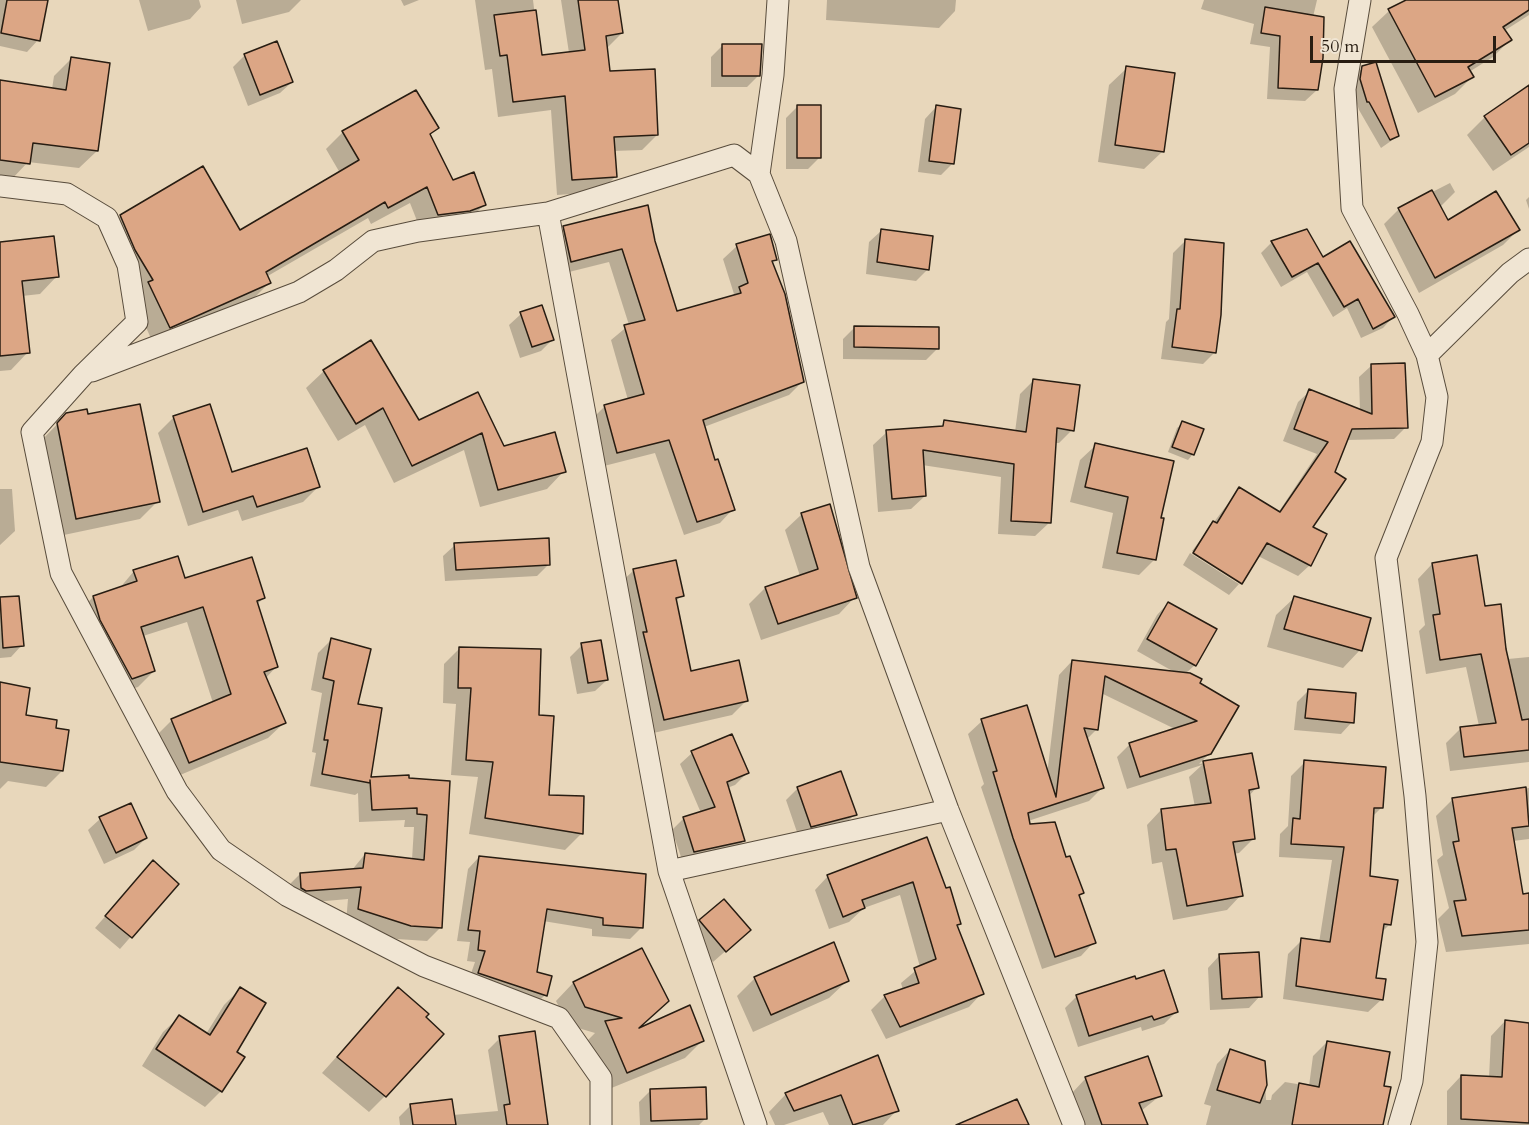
<!DOCTYPE html>
<style>
body{margin:0}
#map{position:relative;width:1529px;height:1125px;overflow:hidden;background:#e8d7bb;font-family:Cardo,serif}
canvas{display:block}
.scale{position:absolute;left:1310px;top:36px;width:186px;height:27px;box-sizing:border-box;border:3px solid #281d12;border-top:0;padding-left:8px;font-size:18px;line-height:21px;white-space:nowrap;color:#281d12;-webkit-text-stroke:4px #f0e5d3;paint-order:stroke}
</style>
<div id="map">
<canvas width="1529" height="1125"></canvas>
<div class="scale">50 m</div>
</div>
<script>
const ctx = document.querySelector('canvas').getContext('2d');
ctx.lineJoin = 'round';
function fillPath(path, color) {
  ctx.fillStyle = color;
  ctx.fill(path, 'evenodd');
}
function strokePath(path, color, width, dash) {
  ctx.strokeStyle = color;
  ctx.lineWidth = width;
  ctx.lineCap = dash ? 'butt' : 'round';
  ctx.setLineDash(dash || []);
  ctx.stroke(path);
}
const shadow = new Path2D(`
 M0,0H46L38,40L27,52L0,46Z
 M139,0H199L201,7L190,19L148,31Z
 M236,0H301L289,12L242,24Z
 M401,0H419L404,6Z
 M475,0H533L540,57L569,53L561,0H617L622,33L606,49L609,73L657,135L642,150L613,151L615,177L600,192L557,195L551,110L498,117L492,69L485,70Z
 M827,0H956L955,11L939,28L826,20Z
 M1204,0H1317L1313,17L1317,90L1305,101L1267,99L1270,47L1250,44L1254,24L1201,9Z
 M1409,0H1529V15L1504,31L1510,40L1493,57L1469,72L1472,77L1455,94L1418,113L1372,27L1389,11Z
 M723,45L759,75L747,87H711V57Z
 M245,55L292,82L280,93L248,106L233,67Z
 M71,59L97,151L79,168L28,162L10,181L0,179V82L52,89L54,76Z
 M1127,68L1162,152L1144,169L1098,162L1109,85Z
 M1363,68L1398,136L1381,148L1359,110L1352,88L1353,77Z
 M1529,87V147L1493,171L1467,135L1485,117Z
 M797,107L820,157L808,169H786V118Z
 M936,107L953,163L941,175L918,172L925,119Z
 M437,128L429,136L452,182L485,204L468,221L421,231L410,203L371,224L368,218L266,277L269,283L252,300L153,343L104,233L120,216L239,232L340,173L326,149L343,132Z
 M1450,183L1455,192L1440,207L1448,222L1518,230L1503,245L1419,293L1384,224L1399,209Z
 M1529,197V209L1526,200Z
 M564,228L654,242L676,313L730,298L734,294L723,259L737,246L775,259L771,264L803,381L789,395L704,427L733,509L720,523L684,535L655,453L604,466L591,420L605,406L628,400L611,340L629,325L609,262L557,275L551,241Z
 M881,231L928,269L916,281L866,274L869,242Z
 M1185,241L1215,352L1203,364L1161,359L1166,322L1169,319L1173,253Z
 M1272,242L1323,259L1393,317L1383,328L1361,338L1347,308L1333,317L1307,272L1281,287L1261,253Z
 M0,243L57,276L40,294L22,296L28,352L11,370L0,371Z
 M521,314L552,340L541,351L520,358L509,325Z
 M855,327L938,348L926,360L843,359V339Z
 M1371,366L1406,427L1394,439L1346,440L1311,528L1310,565L1298,576L1258,556L1240,584V581L1192,551L1239,489L1278,513L1317,454L1283,441L1298,402L1310,391L1360,411L1359,377Z
 M324,371L419,422L478,394L503,448L564,471L547,489L480,507L464,450L394,483L365,425L338,441L306,388Z
 M1034,380L1072,430L1059,443H1054L1049,523L1035,536L998,534L1001,477L922,465L925,496L911,509L878,512L873,445L887,432L939,428L945,422L1015,432L1020,394Z
 M67,414L87,416L158,501L140,519L59,536L40,442Z
 M174,417L231,474L318,487L303,502L242,521L238,510L188,526L158,433Z
 M1183,423L1193,454L1188,460L1168,452L1177,428Z
 M1096,445L1159,519L1155,559L1139,575L1102,568L1113,513L1070,502L1080,460Z
 M0,489H12L15,531L0,545Z
 M802,514L855,597L839,614L761,640L749,604L765,588L800,576L785,530Z
 M455,545L549,564L537,576L445,581L443,556Z
 M1190,553L1239,584L1229,595L1183,565Z
 M1432,564L1484,608L1500,606L1508,659L1529,657V762L1450,771L1446,743L1461,728L1479,726L1466,667L1426,674L1419,631L1425,625L1418,579Z
 M134,571L264,598L256,605L276,667L265,679L284,723L268,738L173,778L156,736L172,720L213,703L187,622L143,636L154,671L138,687L116,694L78,613L93,597L119,589Z
 M633,571L682,595L675,602L690,673L747,700L732,715L649,734L618,585Z
 M17,597L22,645L11,657L0,658V599Z
 M1294,598L1360,650L1343,668L1267,647L1276,615Z
 M1168,603L1195,665L1185,674L1198,684L1210,753L1199,764L1251,754L1257,787L1248,797L1253,839L1239,853L1233,854L1241,895L1227,910L1173,920L1162,862L1152,864L1147,825L1161,810L1195,807L1189,777L1202,765L1127,789L1117,757L1130,744L1175,729L1101,693L1097,729L1086,740L1102,788L1089,801L1028,821L1029,826L1065,859L1082,893L1078,897L1094,942L1081,956L1042,969L981,787L984,784L968,734L982,721L1047,775L1059,675L1072,661L1176,673L1137,651L1157,615Z
 M331,640L356,705L369,778L449,782L440,928L427,941L397,939L346,922L348,899L293,904L287,887L300,874L352,870L365,854L412,860L414,827H404L405,820L359,822L358,793L355,795L310,786L316,753L312,752L322,693L311,690L318,653Z
 M582,645L607,680L595,691L577,694L570,657Z
 M460,648L537,717L547,796L581,834L565,850L469,834L478,777L451,775L456,704L443,703L444,664Z
 M0,684L24,716L54,730L62,771L46,787L8,781L0,789Z
 M1309,690L1352,722L1341,734L1294,730L1297,702Z
 M692,753L747,773L735,785L727,788L743,841L732,853L683,863L672,830L684,818L701,813L680,764Z
 M1305,762L1381,808L1372,817L1369,877L1390,924L1381,933L1374,979L1382,999L1368,1012L1283,999L1288,954L1302,940L1319,943L1332,860L1279,857L1280,834L1288,826L1291,776Z
 M798,788L855,814L843,826L799,838L786,800Z
 M1529,788V839L1513,841L1522,895H1529V944L1446,952L1438,919L1449,908L1437,860L1443,855L1436,816L1452,800Z
 M100,819L146,838L134,850L104,864L88,830Z
 M926,839L982,993L969,1007L886,1039L871,1010L885,996L903,990L901,983L920,967L900,895L864,908L849,922L829,929L815,890L828,876Z
 M479,857L642,927L630,939L592,936V929L543,921L536,973L545,995L534,1006L467,985L475,962L467,961L470,942L457,941L468,869Z
 M153,862L177,884L120,949L95,928Z
 M700,921L737,941L713,962L689,933Z
 M641,950L667,1001L638,1029L703,1040L685,1058L609,1089L588,1040L595,1033L568,1025L556,1001L573,983Z
 M1219,956L1260,996L1249,1008L1210,1010L1208,968Z
 M755,978L847,981L829,998L753,1032L737,996Z
 M240,989L235,1053L243,1058L221,1091L205,1107L142,1066L163,1032L179,1017L206,1034L224,1005Z
 M1077,996L1176,1012L1164,1024L1142,1031L1141,1027L1078,1047L1065,1008Z
 M383,1005L385,1096L369,1112L322,1073Z
 M1505,1021L1529,1024V1125H1447V1091L1461,1076L1489,1078L1491,1036Z
 M500,1038L546,1125H400L399,1117L411,1105L453,1115L498,1111L488,1050Z
 M1327,1042L1383,1087L1389,1088L1383,1125H1206L1211,1106L1204,1104L1217,1064L1230,1050L1264,1062L1266,1100H1271L1272,1095L1285,1082L1309,1086L1313,1056Z
 M877,1057L897,1110L883,1125H829L823,1112L784,1125H775L769,1112L786,1094Z
 M1086,1078L1161,1095L1141,1111L1146,1125H1083L1072,1093Z
 M651,1090L706,1118L699,1125H640L639,1102Z`);
const building = new Path2D(`
 M7,0H48L40,41L1,33Z
 M578,0H618L623,33L606,36L610,71L655,69L658,135L614,137L617,177L572,180L565,96L513,102L507,55L500,56L494,15L536,10L542,55L585,50Z
 M1406,0H1529V10L1503,27L1512,40L1468,67L1474,77L1435,97L1388,9Z
 M1265,7L1324,17L1323,58L1318,90L1278,88L1280,36L1261,33Z
 M277,41L293,82L260,95L244,54Z
 M722,44H762L760,76H722Z
 M71,57L110,63L98,151L33,143L30,164L0,160V80L66,90Z
 M1376,62L1399,136L1390,140L1369,102H1367L1360,79L1362,66Z
 M1126,66L1175,73L1164,152L1115,145Z
 M1529,85V143L1511,155L1484,116Z
 M416,90L439,128L430,134L453,180L474,172L486,205L470,211L438,215L427,187L388,208L385,202L266,272L271,283L170,328L148,282L153,280L135,250L120,215L203,166L240,230L359,160L342,131Z
 M797,105H821V158H797Z
 M936,105L961,109L954,164L929,161Z
 M1432,190L1448,220L1496,191L1520,230L1435,278L1398,208Z
 M648,205L655,241L677,311L741,293L739,287L748,283L736,244L770,234L777,260L772,261L785,294L804,382L703,420L715,460L718,459L735,510L697,522L669,440L617,453L604,405L644,394L624,325L645,320L622,249L571,262L563,226Z
 M881,229L933,236L929,270L877,262Z
 M1307,229L1323,257L1350,241L1395,317L1373,329L1358,299L1344,307L1318,263L1292,277L1271,241Z
 M54,236L59,277L22,281L30,353L0,356V242Z
 M1185,239L1224,243L1221,315L1216,353L1172,347L1177,309H1180Z
 M542,305L554,340L532,347L520,312Z
 M854,326L939,327V349L854,347Z
 M371,340L419,420L478,392L504,446L555,432L566,472L498,490L482,433L412,466L383,408L356,424L323,370Z
 M1405,363L1408,428L1352,429L1335,472L1346,479L1313,527L1327,534L1311,566L1267,543L1242,584L1193,553L1213,521L1217,523L1239,487L1280,512L1328,442L1294,429L1309,389L1372,414L1371,364Z
 M1033,379L1080,385L1074,431L1057,428L1051,523L1011,521L1014,464L923,450L926,496L892,499L886,430L943,426L944,420L1026,432Z
 M140,404L160,502L76,519L57,423L66,413L87,409L88,414Z
 M210,404L232,472L307,448L320,487L257,507L253,496L203,512L173,416Z
 M1182,421L1204,429L1194,455L1172,447Z
 M1095,443L1174,461L1161,518H1164L1156,560L1117,553L1128,497L1085,487Z
 M830,504L857,598L778,624L765,587L818,569L801,513Z
 M549,538L550,565L456,570L454,543Z
 M1477,555L1485,606L1501,604L1506,649L1522,720L1529,719V750L1464,757L1460,727L1496,723L1481,654L1440,660L1433,615L1440,614L1432,563Z
 M178,556L185,578L252,557L265,598L257,601L278,667L264,672L286,723L189,763L171,719L231,694L203,607L141,627L155,671L132,679L100,620L93,596L137,581L133,570Z
 M676,560L684,596L676,598L691,671L739,660L748,701L664,720L643,632H647L633,569Z
 M19,596L24,646L3,648L0,597Z
 M1294,596L1371,618L1362,651L1284,629Z
 M1168,602L1217,629L1196,666L1147,639Z
 M331,638L371,649L358,704L382,708L371,777L409,775V778L450,781L442,928L411,926L358,909L361,887L306,891L301,888L300,873L363,868L365,853L424,860L427,815L417,814V808L372,810L370,780V783L322,774L328,740H324L334,681L323,678Z
 M601,640L608,680L588,683L581,643Z
 M459,647L541,649L539,715L554,716L549,795L584,796L583,834L485,818L493,762L466,760L471,688H458Z
 M1072,660L1190,673L1202,679L1200,683L1239,706L1211,754L1140,777L1129,743L1197,721L1105,676L1098,730L1084,728L1104,788L1028,813L1030,824L1055,822L1066,857L1070,856L1084,893L1079,895L1096,943L1055,957L1013,838L993,772L997,771L981,719L1027,705L1056,797Z
 M0,682L30,688L26,715L57,720L56,728L69,730L63,771L0,762Z
 M1308,689L1356,693L1354,723L1305,718Z
 M732,734L749,773L727,782L745,841L694,852L683,817L715,807L691,751Z
 M1252,753L1259,788L1249,790L1255,839L1233,842L1243,896L1187,906L1176,849L1166,850L1161,809L1211,803L1203,761Z
 M1304,760L1386,767L1383,808H1374L1370,876L1398,880L1391,925L1384,924L1376,978L1386,979L1383,1000L1296,986L1301,938L1330,942L1344,847L1291,844L1293,818L1300,819Z
 M841,771L857,815L811,827L797,787Z
 M1526,787L1529,826L1512,828L1523,894L1529,893V930L1462,936L1454,901L1466,900L1453,842L1459,841L1452,798Z
 M131,803L147,838L116,853L99,817Z
 M927,837L946,888L950,887L961,924L957,925L984,994L900,1027L884,995L919,983L914,968L936,959L913,882L862,900L865,908L843,917L827,875Z
 M479,856L646,874L643,928L603,925V918L547,909L537,972L552,976L547,996L478,973L485,951L478,950L480,931L468,930Z
 M153,860L179,884L132,938L105,916Z
 M724,899L751,930L726,952L699,920Z
 M834,942L849,981L771,1015L754,977Z
 M642,948L669,1001L639,1028L690,1005L704,1041L627,1073L605,1021L622,1018L585,1007L573,982Z
 M1259,952L1262,997L1222,999L1219,954Z
 M1164,970L1178,1012L1154,1020L1152,1016L1089,1036L1076,995L1135,976L1136,979Z
 M240,987L266,1003L237,1052L245,1057L222,1092L156,1049L179,1015L210,1035Z
 M398,987L429,1014L426,1017L444,1034L386,1097L337,1057Z
 M1505,1020L1529,1023V1123L1461,1119V1075L1502,1077Z
 M535,1031L548,1125H507L504,1105L510,1104L499,1036Z
 M1327,1041L1390,1052L1384,1086L1391,1087L1383,1125H1292L1299,1083L1319,1087Z
 M1230,1049L1265,1061L1267,1085L1260,1103L1217,1090Z
 M878,1055L899,1111L853,1125L841,1095L794,1111L785,1093Z
 M1148,1056L1162,1096L1139,1103L1148,1125H1102L1085,1077Z
 M706,1087L707,1119L651,1121L650,1089Z
 M452,1099L456,1125H413L410,1104Z
 M1017,1099L1029,1125H956Z`);
const street = new Path2D(`
 M778,0L773,75L759,174L786,241L859,567L948,810L1074,1125
 M1360,0L1345,89L1352,208L1408,314L1427,355L1437,397L1432,442L1386,558L1415,796L1427,942L1412,1081L1399,1125
 M0,186L67,194L107,218L128,265L137,322L83,375L32,432L61,573L177,791L221,850L288,896L424,966L559,1018L601,1078V1125
 M548,213L669,871L756,1125
 M1427,355L1510,273L1529,259
 M92,371L299,292L336,270L373,241L418,231L548,213L734,155L759,174
 M669,871L948,810`);
fillPath(shadow, '#0003');
fillPath(building, '#dca685');
strokePath(building, '#281d12', 1.5);
strokePath(street, '#584c3c', 23);
strokePath(street, '#f0e5d3', 21);
</script>
